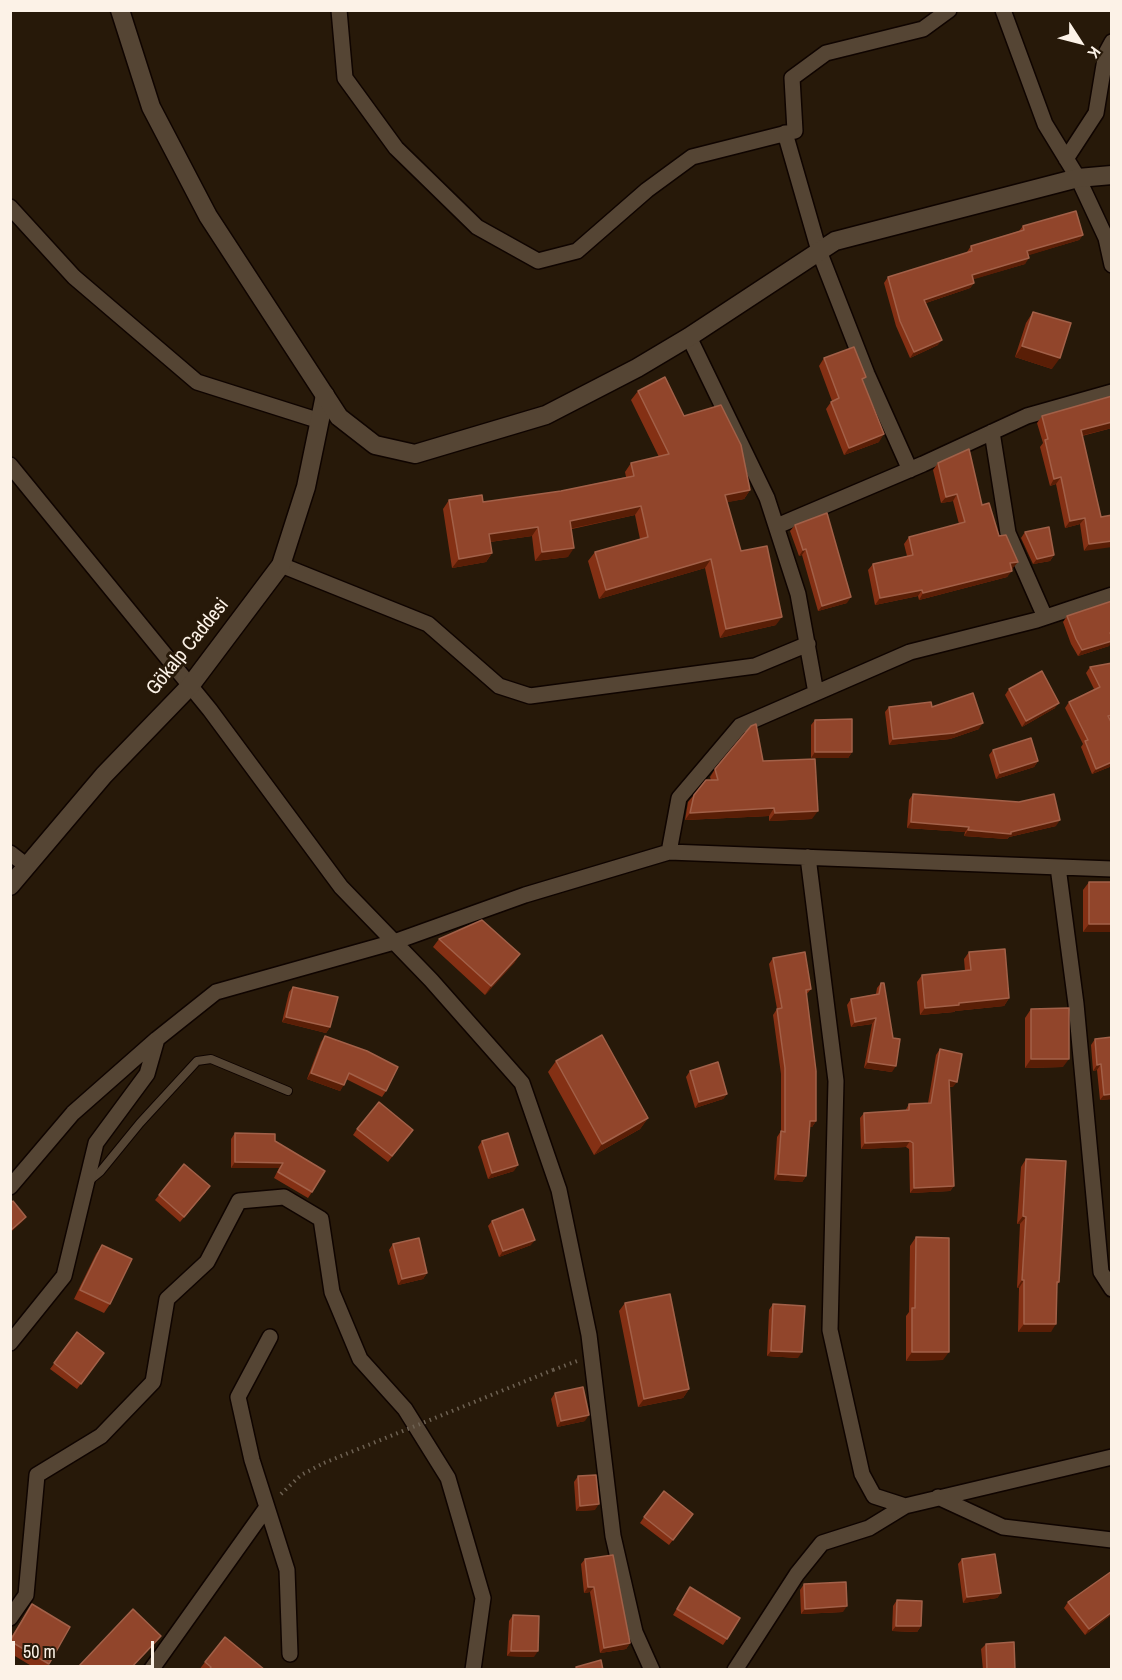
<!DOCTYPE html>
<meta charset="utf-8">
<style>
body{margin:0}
#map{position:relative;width:1122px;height:1680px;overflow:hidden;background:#271909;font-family:"Archivo Narrow",sans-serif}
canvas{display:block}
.frame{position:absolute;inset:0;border:12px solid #fcf2e7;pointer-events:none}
.north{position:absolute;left:1050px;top:12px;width:60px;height:60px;-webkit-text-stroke:4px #271909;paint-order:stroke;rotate:126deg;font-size:16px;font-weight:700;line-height:24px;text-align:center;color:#fcf2e7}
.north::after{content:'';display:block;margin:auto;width:21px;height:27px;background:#fcf2e7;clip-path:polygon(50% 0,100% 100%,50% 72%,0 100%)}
.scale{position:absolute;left:12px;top:1641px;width:142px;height:27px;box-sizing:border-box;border:3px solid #fcf2e7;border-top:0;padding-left:8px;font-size:18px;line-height:21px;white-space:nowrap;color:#fcf2e7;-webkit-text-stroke:4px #271909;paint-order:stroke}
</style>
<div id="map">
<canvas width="1122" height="1680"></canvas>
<div class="frame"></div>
<div class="north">K</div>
<div class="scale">50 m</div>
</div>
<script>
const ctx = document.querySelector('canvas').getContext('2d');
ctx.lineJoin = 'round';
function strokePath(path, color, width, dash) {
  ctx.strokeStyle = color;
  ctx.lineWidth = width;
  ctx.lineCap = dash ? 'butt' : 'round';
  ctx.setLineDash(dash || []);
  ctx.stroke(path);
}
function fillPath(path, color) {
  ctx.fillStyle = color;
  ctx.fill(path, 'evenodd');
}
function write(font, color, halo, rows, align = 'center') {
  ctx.font = font + ' "Archivo Narrow",sans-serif';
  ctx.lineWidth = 6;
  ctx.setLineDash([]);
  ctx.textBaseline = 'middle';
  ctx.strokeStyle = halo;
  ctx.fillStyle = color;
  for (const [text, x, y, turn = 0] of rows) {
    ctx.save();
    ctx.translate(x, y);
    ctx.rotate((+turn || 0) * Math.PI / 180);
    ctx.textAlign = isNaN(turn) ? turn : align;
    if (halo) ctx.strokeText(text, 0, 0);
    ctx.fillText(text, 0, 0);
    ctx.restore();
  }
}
const path = new Path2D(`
 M553,1370L577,1361
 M281,1494L301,1475L324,1463`);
const service = new Path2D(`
 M89,1181L100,1172L140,1123L197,1061L211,1059L288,1091`);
const minor = new Path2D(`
 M339,10L345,78L396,148L477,227L538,261L577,251L647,190L692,157L795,131L792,78L826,53L923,29L949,10
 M1003,10L1045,124L1078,178L1106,238L1112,265
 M785,133L819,251L867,374L910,470
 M1066,159L1096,113L1106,53L1112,42
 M10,207L74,277L197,382L320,421
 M689,337L767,498L798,594L816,693
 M992,432L1008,533L1045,617
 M10,465L210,710L341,887L431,980L522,1083L559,1190L589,1335L613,1536L635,1632L652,1670
 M777,526L923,464L1027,416L1112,392
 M281,565L428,624L499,686L530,696L755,666L808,644
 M669,852L679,798L740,726L910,652L1037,620L1112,595
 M10,853L27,866
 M808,857L836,1081L830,1330L862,1474L874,1496L905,1506L1112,1457
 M1058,867L1076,1004L1101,1272L1112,1289
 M10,1187L73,1113L157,1039L216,992L394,942L525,895L669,852L1112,869
 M270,1337L238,1397L252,1460L287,1570L290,1654
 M10,1343L64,1276L96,1143L147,1074L157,1039
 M938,1497L1003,1527L1112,1540
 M10,1618L26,1595L37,1475L101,1436L153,1382L167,1299L207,1262L239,1201L284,1197L321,1219L332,1292L360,1359L405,1409L448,1478L483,1598L473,1670
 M151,1670L267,1507
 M735,1670L797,1574L822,1543L869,1528L905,1506`);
const tertiary = new Path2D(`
 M10,886L104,775L190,686L281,565L306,487L325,395`);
const secondary = new Path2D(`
 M120,10L151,107L208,216L339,417L375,445L415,454L546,415L637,368L689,337L835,241L1078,178L1112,175`);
const pathBridge = new Path2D(`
 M324,1463L553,1370`);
const wall = new Path2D(`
 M1023,226L1083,235L1079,240L1028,255L1025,264L973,279L974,283L970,288L926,303L938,345L910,358L896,326L884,283L888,277L967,253V252L971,246L1019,231Z
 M1033,312L1052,369L1015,357L1026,323Z
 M824,358L863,381L879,442L844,455L826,409L831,402L832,401L819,366Z
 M638,391L684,416L750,490L744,499L727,502L741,551L776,625L720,638L705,568L599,599L588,561L595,552L640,539L635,515L572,529L568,557L535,561L532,536L490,542L492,553L486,562L452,568L443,509L449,500L483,502L561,491L626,477L625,472L631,463L659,457L631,400Z
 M1042,416L1112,428L1082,436L1101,517L1112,515L1084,551L1080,524L1065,528L1056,484L1050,486L1040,447L1043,443L1037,423Z
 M938,463L982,505L999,536L1013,568L1012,569L1007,577L919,600L918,596L875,605L868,570L873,564L907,556L904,544L909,537L959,524L953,501L941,503L933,470Z
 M795,525L847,603L818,611L802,555L799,556L790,531Z
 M1025,532L1054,555L1050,561L1033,564L1021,538Z
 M1067,616L1109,646L1078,656L1071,644L1063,622Z
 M1112,663V719L1110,720L1112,766L1092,774L1081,747L1083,744L1065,708L1069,702L1094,689L1086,673L1090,667Z
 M1009,689L1055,708L1022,727L1005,695Z
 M889,707H932L979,729L950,739L889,745L885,712Z
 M815,720L852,752L848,758H811V725Z
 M993,750L1038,761L1034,767L996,779L989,755Z
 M763,761L812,819L769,821V816L685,820L688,802L694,795L711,780L710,777L715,769Z
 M913,794L1056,826L1009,837L1007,839L964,836L965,832L907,828L909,800Z
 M1089,882L1112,932H1083V890Z
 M439,939L520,954L514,963L485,995L433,947Z
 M969,952L1009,998L1004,1006L955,1011L954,1012L920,1015L917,982L922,975L965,971L964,959Z
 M773,958L811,989L806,995L816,1121L812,1127H810L806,1176L802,1182L774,1180L777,1137L781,1131V1074L773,1015L777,1009L769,964Z
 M881,983L892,1072L864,1068L872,1024L851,1027L847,1005L851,999L876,994L877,988Z
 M293,987L330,1027L326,1033L282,1022L289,992Z
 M1031,1009L1063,1067L1025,1068V1018Z
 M325,1036L386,1091L382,1097L346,1079L340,1091L307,1079L321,1042Z
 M1112,1037V1099L1100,1100L1097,1070L1093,1071L1091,1045L1095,1039Z
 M940,1049L953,1087H949L954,1186L950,1191L910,1193L909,1149L906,1147L861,1149L860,1118L864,1113L905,1111L909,1104L928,1103L936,1055Z
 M556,1061L648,1118L640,1129L594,1155L548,1072Z
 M690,1071L727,1094L723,1099L695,1108L686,1077Z
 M357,1129L413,1130L388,1162L353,1135Z
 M235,1133L275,1141L312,1192L308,1198L274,1178L279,1168H231V1139Z
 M482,1141L514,1171L488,1179L478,1147Z
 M1026,1159L1059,1282L1057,1285L1051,1332H1018L1019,1288H1017L1020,1224H1017L1021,1167Z
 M206,1192L180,1222L155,1200L159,1195Z
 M492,1221L531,1245L499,1257L488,1226Z
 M916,1237L943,1360L906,1361V1316L909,1312L910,1246Z
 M393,1244L427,1273L423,1279L398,1285L389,1250Z
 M102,1245L110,1304L104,1313L74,1299L96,1254Z
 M625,1303L689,1389L683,1398L638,1407L619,1311Z
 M773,1304L798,1358L767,1356L769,1310Z
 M77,1332L104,1353L77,1389L50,1369Z
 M555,1393L585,1421L557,1427L551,1399Z
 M578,1476L595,1510L576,1511L574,1482Z
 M693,1514L669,1545L640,1523L644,1517Z
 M585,1559L630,1643L626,1649L600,1653L590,1592L584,1593L581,1564Z
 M962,1559L1001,1593L997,1598L963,1603L958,1564Z
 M804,1584L843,1612L801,1614L800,1590Z
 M686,1593L727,1639L723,1645L673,1615Z
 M897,1600L921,1626L917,1632L892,1631L893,1606Z
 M1068,1602L1112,1614L1085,1635L1064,1608Z
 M32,1604L49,1664L44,1670H38L10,1653V1639Z
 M513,1615L534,1657L507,1656L509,1621Z
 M986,1644L1015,1670H983L981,1649Z
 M205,1662L265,1670H199Z`);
const shadedWall = new Path2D(`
 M1083,235L1079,240L1023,257L1027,251Z
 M1029,258L1025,264L968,281L972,275Z
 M974,283L970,288L920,305L924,300Z
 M942,340L938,345L910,358L914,352Z
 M1022,346L1060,358L1052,369L1015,357Z
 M1112,422V428L1076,437L1081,430Z
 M884,434L879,442L844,455L849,448Z
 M1061,477L1056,484L1050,486L1054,479Z
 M750,490L744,499L719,504L725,495Z
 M957,494L953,501L941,503L946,497Z
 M641,506L635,515L564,530L570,521Z
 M1085,518L1080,524L1065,528L1070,521Z
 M538,527L532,536L482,543L489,534Z
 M1112,541V547L1084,551L1089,544Z
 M574,548L568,557L535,561L542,552Z
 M806,549L802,555L799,556L803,550Z
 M492,553L486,562L452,568L459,559Z
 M1054,555L1050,561L1033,564L1037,559Z
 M711,559L705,568L599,599L606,590Z
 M1018,562L1013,568L1006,570L1010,563Z
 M1012,571L1007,577L919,600L923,593Z
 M922,590L918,596L875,605L880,598Z
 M851,597L847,603L818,611L822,606Z
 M782,617L776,625L720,638L726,629Z
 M1112,641V643L1109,646L1078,656L1082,650Z
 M1059,703L1055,708L1022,727L1026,721Z
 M983,723L979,729L950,739L889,745L893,739Z
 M815,752H852L848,758H811Z
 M1038,761L1034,767L996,779L1000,773Z
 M1112,762V766L1092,774L1096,769Z
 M774,808L769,816L685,820L690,813Z
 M818,811L812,819L769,821L775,813Z
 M1060,820L1056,826L1009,837L1007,839L964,836L968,830L1011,832Z
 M911,822L969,827L965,832L907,828Z
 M1089,924H1112V932H1083Z
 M520,954L514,963L485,995L491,986Z
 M1009,998L1004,1006L955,1011L954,1012L920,1015L925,1008L959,1003Z
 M286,1017L330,1027L326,1033L282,1022Z
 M876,1018L872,1024L851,1027L855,1022Z
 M1031,1059H1069L1063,1067L1025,1068Z
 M868,1062L896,1066L892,1072L864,1068Z
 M1101,1064L1097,1070L1093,1071L1097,1065Z
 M311,1073L344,1085L340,1091L307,1079Z
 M949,1080L957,1082L953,1087L945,1086Z
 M727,1094L723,1099L695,1108L699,1102Z
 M1112,1094V1099L1100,1100L1104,1095Z
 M648,1118L640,1129L594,1155L602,1144Z
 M810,1121H816L812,1127H806Z
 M910,1141L906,1147L861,1149L865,1143Z
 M235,1162L283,1163L279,1168H231Z
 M518,1165L514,1171L488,1179L492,1173Z
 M778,1174L806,1176L802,1182L774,1180Z
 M954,1186L950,1191L910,1193L914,1188Z
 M1023,1216L1026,1217L1020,1224H1017Z
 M26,1217L22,1222L10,1233V1231Z
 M535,1240L531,1245L499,1257L503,1251Z
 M427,1273L423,1279L398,1285L402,1279Z
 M1022,1280H1024L1019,1288H1017Z
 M1024,1324H1056L1051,1332H1018Z
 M771,1351L802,1352L798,1358L767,1356Z
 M912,1352H949L943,1360L906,1361Z
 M689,1389L683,1398L638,1407L644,1399Z
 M589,1415L585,1421L557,1427L561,1421Z
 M599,1504L595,1510L576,1511L580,1506Z
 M588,1587H594L590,1592L584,1593Z
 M1001,1593L997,1598L963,1603L967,1597Z
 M847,1606L843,1612L801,1614L805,1609Z
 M1112,1612V1614L1085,1635L1089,1629Z
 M896,1626H921L917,1632L892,1631Z
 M161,1636L157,1641L130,1670H129Z
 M630,1643L626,1649L600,1653L604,1648Z
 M511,1651H538L534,1657L507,1656Z`);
const building = new Path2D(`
 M1076,211L1083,235L1027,251L1029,258L972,275L974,283L924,300L942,340L914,352L900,321L888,277L972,251L971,246L1024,230L1023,226Z
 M1033,312L1071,323L1060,358L1022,346Z
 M854,347L866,377L862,379L884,434L849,448L831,402L839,398L824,358Z
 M665,377L684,416L721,405L741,445L750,490L725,495L741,551L767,546L782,617L726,629L711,559L606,590L595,552L648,537L641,506L570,521L574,548L542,552L538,527L489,534L492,553L459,559L449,500L482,495L483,502L561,491L634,476L631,463L669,454L638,391Z
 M1112,396V422L1081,430L1101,517L1112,515V541L1089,544L1085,518L1070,521L1061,477L1054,479L1045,440L1048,439L1042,416Z
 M969,449L982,505L989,503L999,536L1006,535L1018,562L1010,563L1012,571L923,593L922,590L880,598L873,564L913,555L909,537L965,522L957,494L946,497L938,463Z
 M827,513L851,597L822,606L806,549L803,550L795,525Z
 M1049,527L1054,555L1037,559L1025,532Z
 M1112,601V632L1110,633L1112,637V641L1082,650L1076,639L1067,616Z
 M1112,663V715L1108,716L1112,724V762L1096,769L1085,741L1088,740L1069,702L1100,687L1090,667Z
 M1042,671L1059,703L1026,721L1009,689Z
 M973,693L983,723L954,733L893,739L889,707L931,702L932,707Z
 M852,719V752H815V720Z
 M756,724L763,761L815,759L818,811L775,813L774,808L690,813L694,795L706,780H718L715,769L751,726Z
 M1031,738L1038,761L1000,773L993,750Z
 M913,794L1019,802L1054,794L1060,820L1011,832V834L968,830L969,827L911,822Z
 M1089,882H1112V924H1089Z
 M482,920L520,954L491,986L439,939Z
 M1005,949L1009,998L959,1003V1005L925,1008L922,975L971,970L969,952Z
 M805,952L811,989L806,990L816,1071V1121H810L806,1176L778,1174L781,1131L785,1132V1068L777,1009L782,1008L773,958Z
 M881,983H884L893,1038L900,1039L896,1066L868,1062L876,1018L855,1022L851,999L879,994Z
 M293,987L338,997L330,1027L286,1017Z
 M1069,1008V1059H1031V1009Z
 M602,1035L648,1118L602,1144L556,1061Z
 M325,1036L367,1051L398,1067L386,1091L349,1073L344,1085L311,1073Z
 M1112,1037V1094L1104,1095L1101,1064L1097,1065L1095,1039Z
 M940,1049L962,1054L957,1082L949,1080L954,1186L914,1188L913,1143L910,1141L865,1143L864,1113L909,1110V1104L931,1103Z
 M718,1062L727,1094L699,1102L690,1071Z
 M379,1102L413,1130L392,1156L357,1129Z
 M235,1133L275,1134V1141L325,1171L312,1192L278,1172L283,1163L235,1162Z
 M508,1133L518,1165L492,1173L482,1141Z
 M1026,1159L1066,1161L1059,1282H1057L1056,1324H1024V1280H1022L1026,1217L1023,1216Z
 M184,1164L210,1186L184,1217L159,1195Z
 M13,1201L26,1217L10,1231V1203Z
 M523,1209L535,1240L503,1251L492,1221Z
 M916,1237L949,1238V1352H912V1308H915Z
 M419,1238L427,1273L402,1279L393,1244Z
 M102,1245L132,1259L110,1304L80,1290Z
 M670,1294L689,1389L644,1399L625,1303Z
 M773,1304L805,1306L802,1352L771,1351Z
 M77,1332L104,1353L81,1384L54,1363Z
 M583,1387L589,1415L561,1421L555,1393Z
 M596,1475L599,1504L580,1506L578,1476Z
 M664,1491L693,1514L673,1540L644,1517Z
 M995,1554L1001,1593L967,1597L962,1559Z
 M613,1555L630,1643L604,1648L594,1587H588L585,1559Z
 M1112,1571V1612L1089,1629L1068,1602Z
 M846,1582L847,1606L805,1609L804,1584Z
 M690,1587L740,1618L727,1639L677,1609Z
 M897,1600L922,1601L921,1626H896Z
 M32,1604L70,1627L49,1664L10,1641Z
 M133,1609L161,1636L129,1670H80L78,1667Z
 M513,1615L539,1616L538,1651H511Z
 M225,1637L265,1670H209L211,1667L205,1662Z
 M1014,1642L1015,1670H987L986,1644Z
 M601,1660L603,1670H577L576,1667Z`);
const streetNames = [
 ["Gökalp Caddesi",188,647,-51]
];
strokePath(service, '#0f0400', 10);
strokePath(minor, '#0f0400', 18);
strokePath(tertiary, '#0f0400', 21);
strokePath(secondary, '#0f0400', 21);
strokePath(path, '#6e6253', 4, [1.5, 4.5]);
strokePath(service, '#554534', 8);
strokePath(minor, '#554534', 15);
strokePath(tertiary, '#554534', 18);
strokePath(secondary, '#554534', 18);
strokePath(pathBridge, '#6e6253', 4, [1.5, 4.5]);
fillPath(wall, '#843014');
fillPath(shadedWall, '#591e06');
fillPath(building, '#91452b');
strokePath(building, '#a26048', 1.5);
write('20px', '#fcf2e7', '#271909', streetNames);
</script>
